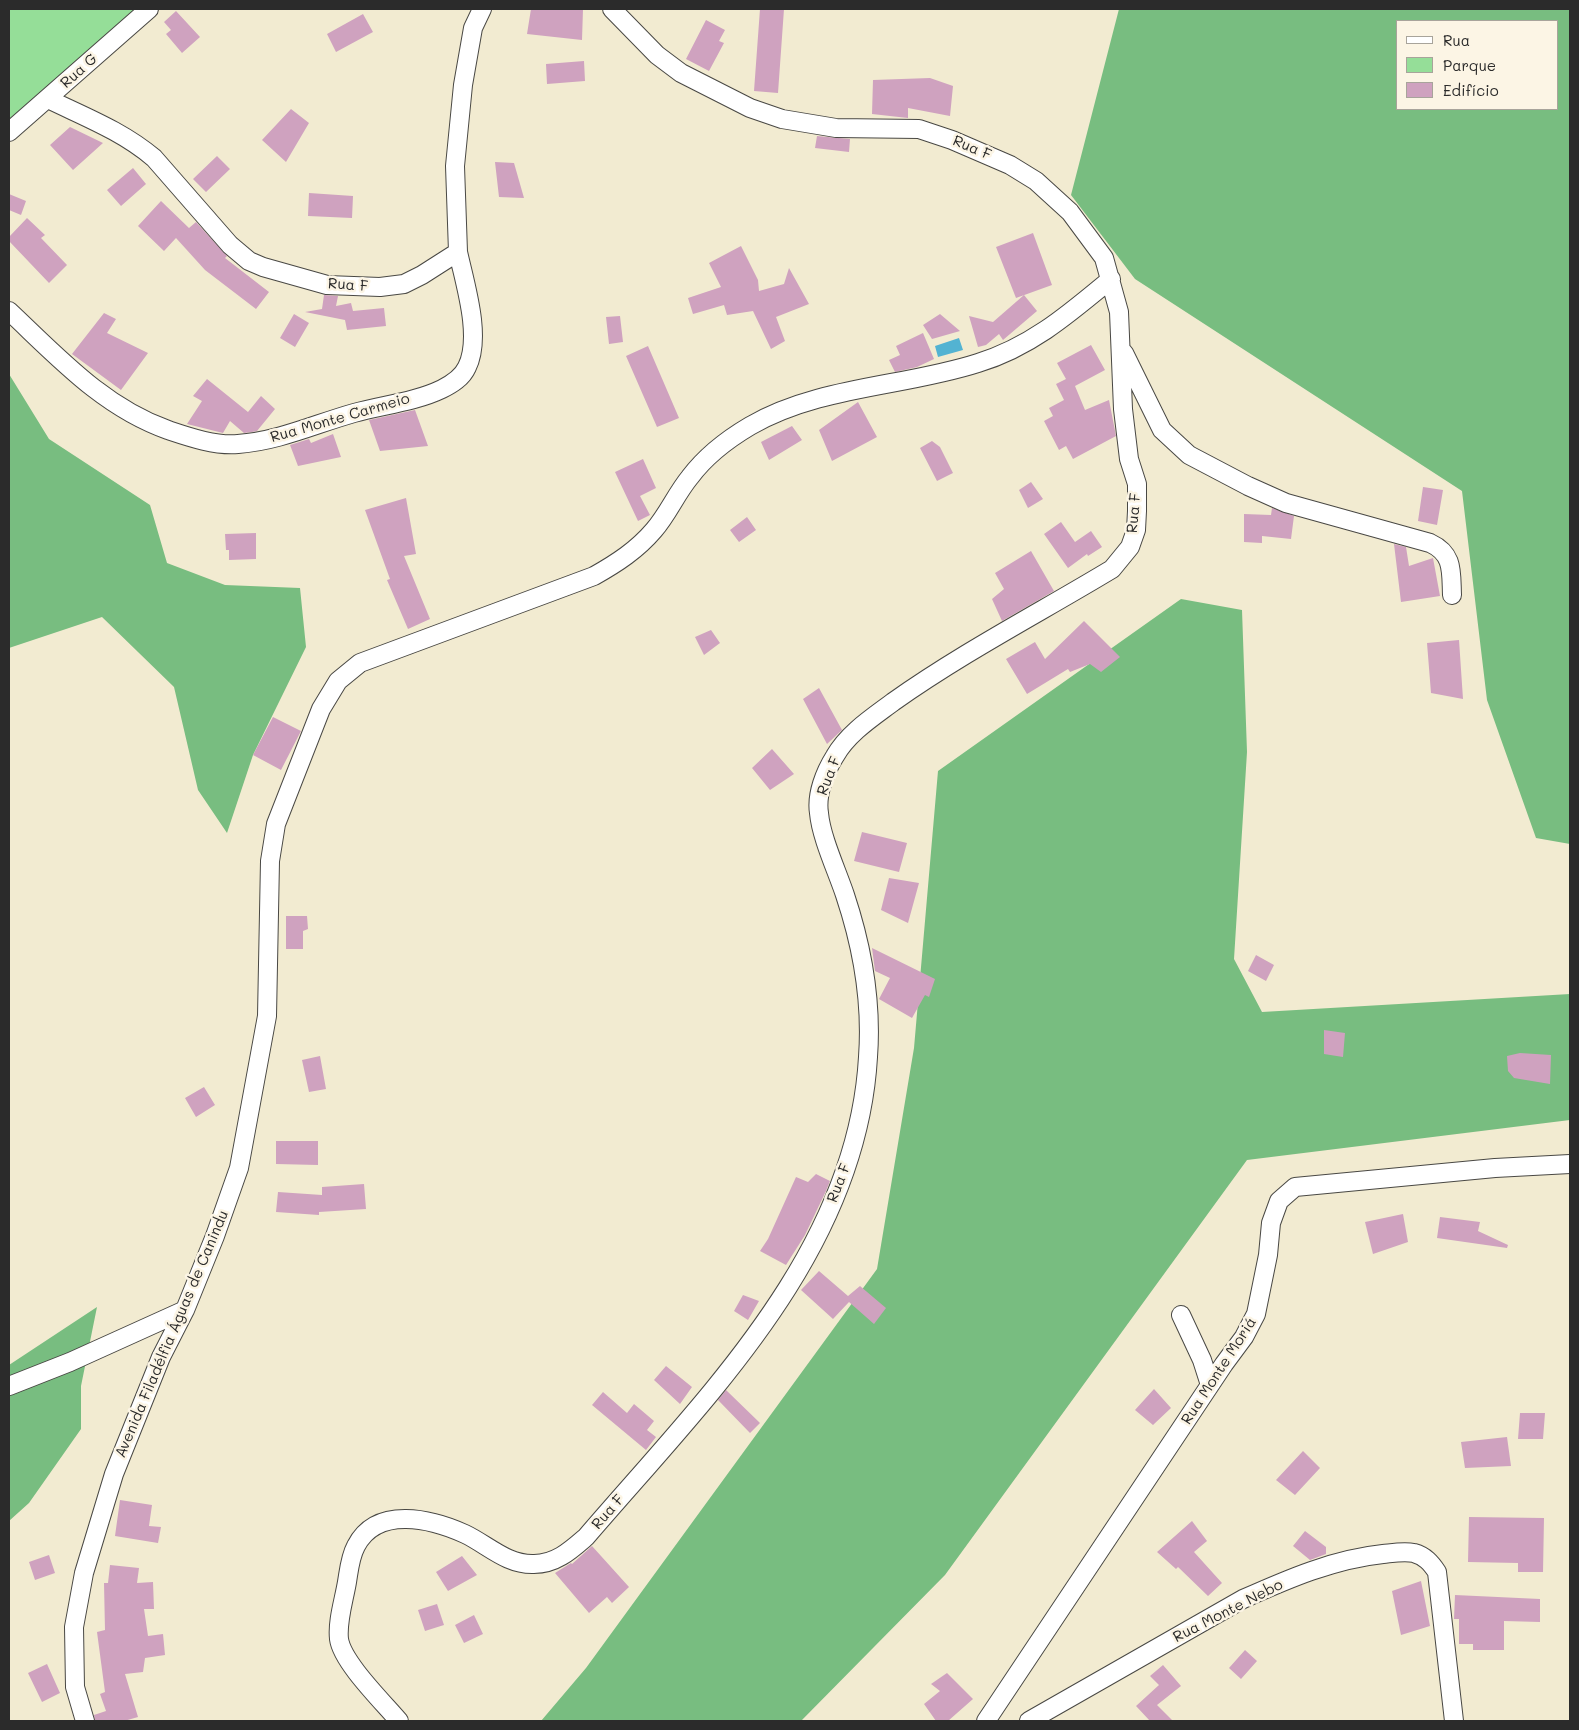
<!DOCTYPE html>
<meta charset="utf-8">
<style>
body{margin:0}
#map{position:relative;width:1579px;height:1730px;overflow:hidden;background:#f2ebd1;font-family:Mali,sans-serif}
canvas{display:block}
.frame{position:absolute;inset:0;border:10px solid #2b2b2b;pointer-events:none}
.legend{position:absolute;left:1396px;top:20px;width:162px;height:90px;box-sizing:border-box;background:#fcf5e5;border:1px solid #a8a49b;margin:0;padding:6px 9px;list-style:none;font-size:15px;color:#2b2b2b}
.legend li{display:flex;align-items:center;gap:10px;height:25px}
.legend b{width:25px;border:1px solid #a8a49b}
</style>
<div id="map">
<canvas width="1579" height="1730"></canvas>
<div class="frame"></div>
<ul class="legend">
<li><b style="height:6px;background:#fff"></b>Rua</li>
<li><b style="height:14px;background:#95de98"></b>Parque</li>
<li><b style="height:14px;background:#cfa2bf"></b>Edifício</li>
</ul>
</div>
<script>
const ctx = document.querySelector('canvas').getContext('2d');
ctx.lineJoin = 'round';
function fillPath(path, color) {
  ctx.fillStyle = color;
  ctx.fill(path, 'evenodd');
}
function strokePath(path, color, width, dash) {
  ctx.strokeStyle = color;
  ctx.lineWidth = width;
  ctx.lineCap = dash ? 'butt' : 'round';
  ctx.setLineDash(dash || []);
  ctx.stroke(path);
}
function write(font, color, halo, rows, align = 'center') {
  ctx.font = font + ' Mali,sans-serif';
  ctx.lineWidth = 5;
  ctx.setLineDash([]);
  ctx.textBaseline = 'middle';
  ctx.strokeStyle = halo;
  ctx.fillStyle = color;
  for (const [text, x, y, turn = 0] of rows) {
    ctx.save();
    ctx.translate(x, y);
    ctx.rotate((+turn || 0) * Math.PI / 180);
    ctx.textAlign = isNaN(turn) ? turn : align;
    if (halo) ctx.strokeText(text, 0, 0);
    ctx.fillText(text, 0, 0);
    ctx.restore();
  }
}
const green = new Path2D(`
 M9,9H153L9,138Z`);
const forest = new Path2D(`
 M1119,9H1570V844L1536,838L1487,700L1462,491L1135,279L1071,195ZM1398,21H1558V109H1398Z
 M9,374L49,439L150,505L167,563L225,585L300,588L306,647L253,755L227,833L198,790L174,687L102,617L9,648Z
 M1181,599L1242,610L1247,752L1234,959L1262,1012L1570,994V1120L1247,1160L945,1575L801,1721H541L586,1668L877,1269L914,1048L938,771Z
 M97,1307L81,1386V1429L29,1503L9,1521V1365Z`);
const water = new Path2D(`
 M959,338L963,350L938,357L935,346Z`);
const building = new Path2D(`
 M531,9H583L582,40L527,34Z
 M760,9H784L778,93L754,91Z
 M176,11L200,37L182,53L166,34L171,30L164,22Z
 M363,14L373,32L336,52L327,34Z
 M706,20L725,30L719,41L724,43L709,71L686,59Z
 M584,61L585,81L547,84L546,64Z
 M930,78L953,86L950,116L908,108V118L872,114L873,80Z
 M291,109L309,123L286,162L262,140Z
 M70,127L103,143L73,170L50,145Z
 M817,136L850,139L849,152L815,148Z
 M217,156L230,169L206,192L193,179Z
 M495,162L514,163L524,198L499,197Z
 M133,168L146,184L121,206L107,190Z
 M309,193L353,196L352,218L308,216Z
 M9,194L26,201L21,215L9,210Z
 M161,201L189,228L196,222L227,256L225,258L269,292L256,309L205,270L176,238L164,251L138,226Z
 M27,218L45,235L41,238L67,265L49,283L9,241V237Z
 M1033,233L1052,285L1016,298L996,247Z
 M741,246L758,280L759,291L784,284L789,268L809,304L776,317L785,341L771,349L753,311L727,315L724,305L693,314L688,298L721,287L709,263Z
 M324,295L338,296L336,306L351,303L353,311L384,308L386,326L347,330L345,320L305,312L322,309Z
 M1024,295L1037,311L1003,340L999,334L986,345L978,347L969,316L993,322Z
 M104,313L116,319L107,333L148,353L121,390L72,354Z
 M294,314L309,323L295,347L280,338Z
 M940,314L960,331L932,339L923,325Z
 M620,316L623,342L609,344L606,317Z
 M923,333L934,359L917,367L895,372L889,360L900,355L896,346Z
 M1091,345L1105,370L1075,386L1085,410L1109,400L1116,436L1073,459L1066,446L1059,450L1044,421L1053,416L1049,408L1064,400L1056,384L1066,379L1057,363Z
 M648,346L679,418L657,427L626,356Z
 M207,379L248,412L261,396L275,409L257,431L252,432L244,433L230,421L223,433L187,424L202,401L193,396Z
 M858,402L877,437L832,461L819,430Z
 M415,410L428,446L380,451L369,420Z
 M792,426L802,440L769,460L761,442Z
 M333,434L341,457L298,466L290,445L309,439L311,443Z
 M932,441L940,447L953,473L937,481L920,448Z
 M643,459L656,488L640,496L650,515L638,521L615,472Z
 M1031,482L1043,499L1028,508L1019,490Z
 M1423,487L1443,490L1437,525L1418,521Z
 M406,498L416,554L404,556L430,619L408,629L387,580L390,579L365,510Z
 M1272,508L1294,516L1291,539L1262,536V543L1244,542V514L1271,515Z
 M747,517L756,530L739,542L730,530Z
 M1061,522L1075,542L1091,531L1102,547L1088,556L1087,554L1068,568L1044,534Z
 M256,533V559L229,560V550H226L225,534Z
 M1394,544L1406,547L1409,566L1433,558L1440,596L1401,602Z
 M1031,551L1054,591L1002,621L992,599L1004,589L995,573Z
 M1084,621L1120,657L1101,672L1090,664L1070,672L1068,669L1027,694L1006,659L1035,642L1045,659Z
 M711,630L720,643L704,655L695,637Z
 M1459,640L1463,699L1431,693L1427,643Z
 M819,688L842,730L827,744L803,699Z
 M273,717L301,731L281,770L253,755Z
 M772,749L794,774L770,790L752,768Z
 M862,832L907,843L899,872L854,861Z
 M889,878L919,883L908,923L881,910Z
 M286,916H307L308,929L303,931V949H286Z
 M872,948L935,979L929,997L925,995L912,1018L879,999L890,978L875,971Z
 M1256,955L1274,965L1266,981L1248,971Z
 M1324,1030L1345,1033L1343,1057L1324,1054Z
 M1520,1053L1551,1055L1550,1084L1514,1078L1508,1071L1507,1056Z
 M320,1056L326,1089L309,1092L302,1060Z
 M204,1087L215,1105L196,1117L185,1098Z
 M276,1141H318V1165L276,1164Z
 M816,1174L830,1181L826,1191L805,1235L786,1265L760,1251L768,1239L796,1177L808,1182Z
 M364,1184L366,1209L319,1212V1215L276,1212L278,1192L322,1195V1187Z
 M1403,1214L1408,1242L1373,1254L1365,1222Z
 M1440,1217L1480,1222L1478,1231L1508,1245L1507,1248L1437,1238Z
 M819,1271L848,1296L860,1286L886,1308L874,1324L849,1302L833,1319L801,1290Z
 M743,1295L759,1301L748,1320L734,1311Z
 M666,1366L692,1387L680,1404L654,1380Z
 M1154,1389L1171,1408L1153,1425L1135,1410Z
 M726,1390L760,1423L750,1433L718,1400Z
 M603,1392L627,1413L634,1404L654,1421L647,1430L656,1437L646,1450L592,1405Z
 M1520,1413H1545L1543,1439H1518Z
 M1507,1437L1511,1466L1465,1468L1461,1442Z
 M1303,1451L1320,1468L1295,1495L1276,1480Z
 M120,1500L152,1505L149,1526L161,1527L158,1543L115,1536Z
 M1469,1517L1544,1518L1543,1572H1518V1563L1468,1562Z
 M1192,1521L1207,1541L1194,1552L1222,1583L1208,1596L1178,1567L1176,1569L1157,1552Z
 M1305,1531L1326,1547V1554L1310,1560L1293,1546Z
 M592,1546L629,1587L612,1603L607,1597L589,1613L555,1573L571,1563L572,1564Z
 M49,1555L55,1573L35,1580L29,1562Z
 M462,1556L477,1575L448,1591L436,1572Z
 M110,1565L139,1568L137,1583L153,1582L154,1609H144L148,1636L163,1634L165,1655L145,1658L143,1672L125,1674L138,1717L124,1721H95L94,1715L106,1711L100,1694L105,1692L97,1632L105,1630L104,1583H108Z
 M1421,1581L1430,1626L1401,1635L1392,1591Z
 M1455,1595L1540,1599V1622L1504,1621V1650H1473V1644H1459V1619H1454Z
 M437,1604L444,1625L425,1631L418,1610Z
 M474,1615L483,1634L464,1643L455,1625Z
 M1245,1650L1257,1661L1241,1679L1229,1668Z
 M47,1664L60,1693L42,1702L28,1673Z
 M1163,1665L1181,1686L1157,1705L1173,1721H1150L1136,1706L1159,1685L1150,1676Z
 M947,1673L973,1699L948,1721H936L924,1704L940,1691L931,1684Z`);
const street = new Path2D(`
 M48,99C85,117 122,131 154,158L230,245L249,261L263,267L327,285L380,287L404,284L422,275L458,252L455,166L463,85L473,28L482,9
 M9,132L149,9
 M9,311C58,357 103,407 168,430C189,437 215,446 238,444C279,441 315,424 354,413C383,405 415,402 442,389C452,384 462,378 467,367C482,337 465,284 458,252
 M1124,353L1162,430L1189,455L1248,486L1286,503L1430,543C1454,554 1451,572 1452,595
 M1181,1315L1202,1360L1210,1385
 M9,1386L70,1362L185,1310
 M85,1721L75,1687L74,1627L84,1573L114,1474L161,1357L185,1310L215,1236L239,1168L267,1016L270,861L276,824L321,709L338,681L360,663L594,576C617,563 637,550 654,530C668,514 676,494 690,477C705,457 728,439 750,426C819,386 904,387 978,363C1031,347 1070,313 1111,279
 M399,1721C383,1702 342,1662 339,1639C337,1621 344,1600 347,1582C349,1570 350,1557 356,1546C377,1505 432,1519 465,1534C488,1545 507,1565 534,1564C556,1564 571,1550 586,1537C706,1397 857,1252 868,1057C872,1003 862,946 845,895C837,871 821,837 819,813C816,794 825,772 835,756C848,733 873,717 893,702C962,653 1039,613 1112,569L1130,547L1136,530L1137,511V484L1129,459L1123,409L1119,312L1104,258L1070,212L1036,181L1010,165L952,140L919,129L836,128L782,119L750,108L681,73L657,55L612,9
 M986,1721L1224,1364L1244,1337L1256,1314L1268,1255L1271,1223L1279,1201L1295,1187L1495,1168L1570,1164
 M1029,1721L1243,1599C1288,1579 1334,1559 1383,1554C1393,1553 1404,1551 1414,1553C1425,1556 1431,1563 1437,1572L1454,1721`);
const streetNames = [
 ["Rua G",79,71,-42],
 ["Rua F",972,148,23],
 ["Rua F",348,285,4],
 ["Rua Monte Carmeio",340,418,-16],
 ["Rua F",1134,513,-85],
 ["Rua F",829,776,-69],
 ["Rua F",839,1183,-69],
 ["Avenida Filadélfia Águas de Canindu",172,1334,-67],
 ["Rua Monte Moriá",1219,1371,-57],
 ["Rua F",608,1512,-49],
 ["Rua Monte Nebo",1228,1611,-27]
];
fillPath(green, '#95de98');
fillPath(forest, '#78bd80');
fillPath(water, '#53b3d2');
fillPath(building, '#cfa2bf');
strokePath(street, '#494844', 20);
strokePath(street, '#fff', 18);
write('15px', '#2b2b2b', '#fcf5e5', streetNames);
</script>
